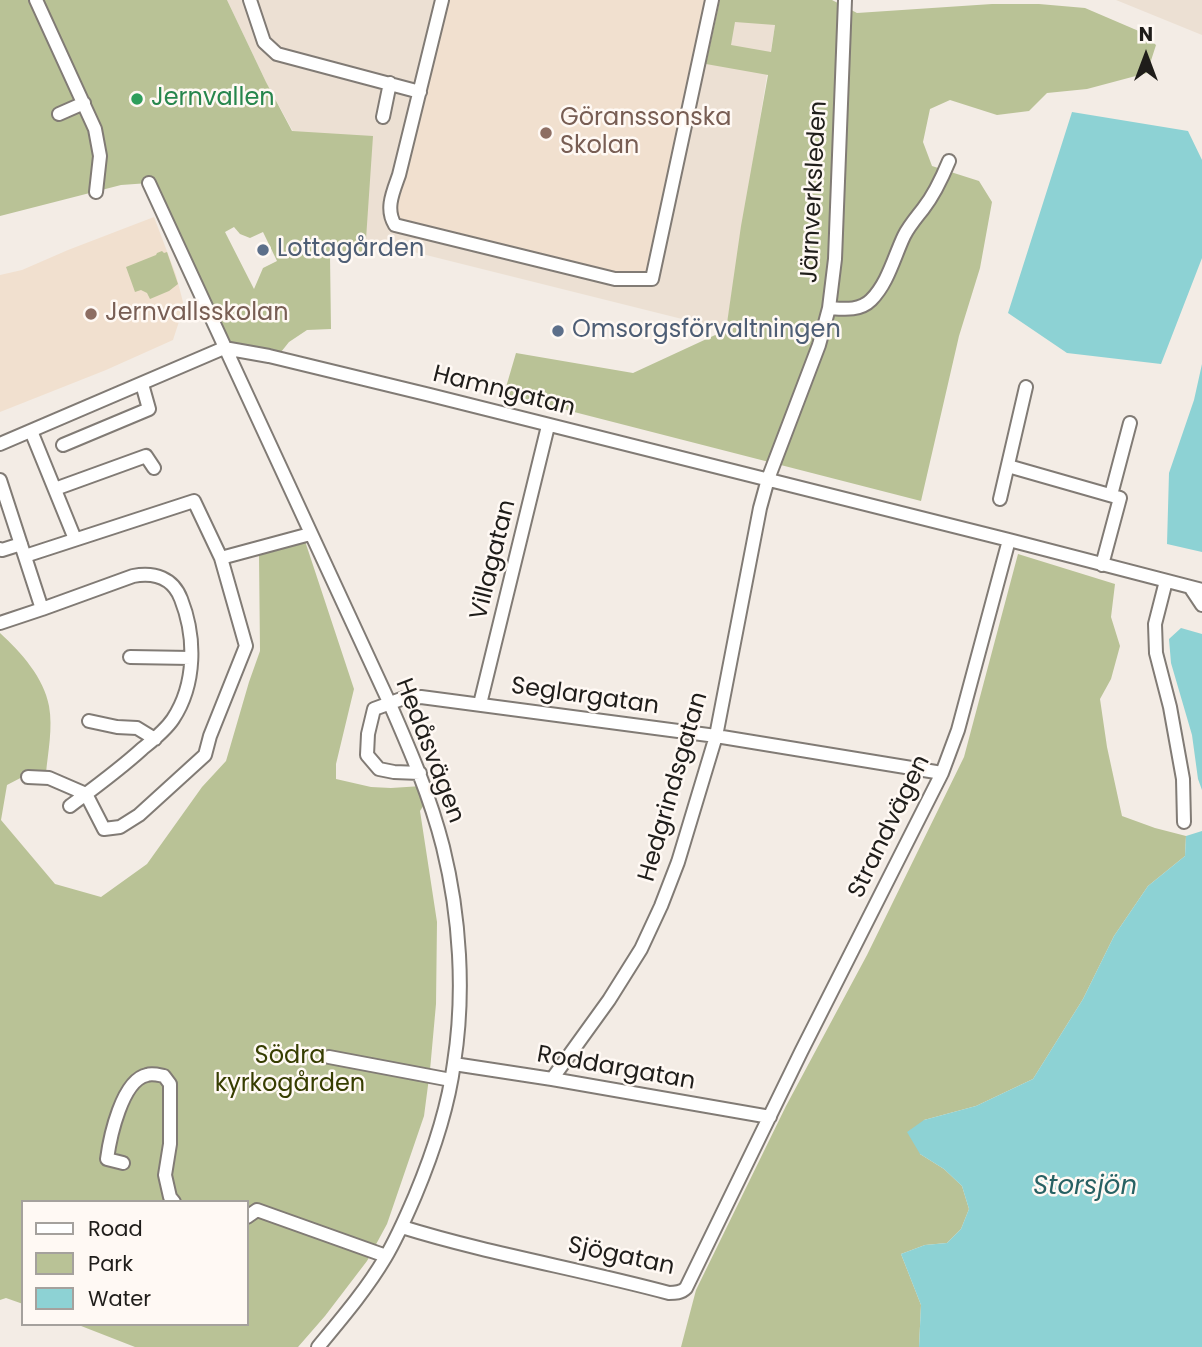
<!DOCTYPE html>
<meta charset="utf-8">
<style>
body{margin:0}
#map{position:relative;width:1202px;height:1347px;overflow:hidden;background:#f3ece5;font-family:Poppins,sans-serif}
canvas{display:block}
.legend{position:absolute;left:21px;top:1200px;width:228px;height:126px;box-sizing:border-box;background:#fff9f4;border:2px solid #a5a19d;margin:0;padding:9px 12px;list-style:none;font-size:21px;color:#1f1d1a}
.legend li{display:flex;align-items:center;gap:14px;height:35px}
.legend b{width:35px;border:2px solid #a5a19d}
.north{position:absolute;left:1111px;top:21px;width:70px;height:70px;-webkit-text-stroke:5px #fff9f4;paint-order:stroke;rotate:0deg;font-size:19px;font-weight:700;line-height:28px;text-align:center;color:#1f1d1a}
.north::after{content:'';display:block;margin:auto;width:24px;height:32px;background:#1f1d1a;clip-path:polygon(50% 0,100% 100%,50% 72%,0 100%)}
</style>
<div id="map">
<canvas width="1202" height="1347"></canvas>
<ul class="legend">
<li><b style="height:9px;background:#fff"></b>Road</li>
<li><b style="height:19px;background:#b9c296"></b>Park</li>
<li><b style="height:19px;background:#8dd2d4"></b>Water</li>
</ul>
<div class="north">N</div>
</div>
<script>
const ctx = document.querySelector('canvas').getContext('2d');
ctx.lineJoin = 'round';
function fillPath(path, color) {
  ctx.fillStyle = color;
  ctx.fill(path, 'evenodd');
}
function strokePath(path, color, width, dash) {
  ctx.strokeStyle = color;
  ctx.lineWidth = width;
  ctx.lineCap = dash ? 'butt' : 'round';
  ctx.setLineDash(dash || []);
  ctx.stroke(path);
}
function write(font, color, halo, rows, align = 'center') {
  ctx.font = font + ' Poppins,sans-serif';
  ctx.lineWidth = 5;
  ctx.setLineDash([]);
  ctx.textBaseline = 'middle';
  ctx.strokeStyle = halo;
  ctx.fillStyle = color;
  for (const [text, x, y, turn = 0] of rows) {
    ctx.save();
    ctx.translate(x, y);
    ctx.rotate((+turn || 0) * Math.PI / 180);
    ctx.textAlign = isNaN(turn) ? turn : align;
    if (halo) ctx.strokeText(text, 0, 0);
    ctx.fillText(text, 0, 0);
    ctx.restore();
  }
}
const built = new Path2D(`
 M227,0H779L726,330L350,236L266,82Z
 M1116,0H1202V35Z`);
const education = new Path2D(`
 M442,0H712L652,279H615L395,225L390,217Z
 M154,217L176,275L184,306L173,340L106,370L0,412V275L22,270L68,250Z`);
const green = new Path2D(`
 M0,0H227L266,82L292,131L373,136L365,254L330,256L331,329L307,330L289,342L277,357L224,348L149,183L121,185L0,216ZM234,227L240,234L250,238L263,232L277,261L263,268L254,289L225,232Z
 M720,0H832L857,13L992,4H1039L1085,8L1141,32L1156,45L1147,73L1087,89L1047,93L1029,111L997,115L950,100L930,109L923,142L932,166L979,181L992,202L980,268L959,336L921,501L504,394L516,353L633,373L726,330L741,226L768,75L706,64ZM735,22L775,25L771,52L731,45Z
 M162,251L164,253L167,252L178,284L169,291L150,299L147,293L141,290L135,292L126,267L156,255L157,253Z
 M305,541L354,689L336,764V779L371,787L391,788L422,786L427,800L420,811L437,922L436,1004L430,1070L424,1116L387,1224L367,1261L325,1316L298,1347H135L76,1324H247V1202H23V1304L6,1298L0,1300V633C21,652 44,678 49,706C53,728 48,752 46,773H30L7,785L1,820L55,884L101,897L147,864L202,787L226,761L249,682L260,651L259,555Z
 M1018,554L1115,584L1111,617L1120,646L1111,679L1100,699L1107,747L1122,816L1155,828L1186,836L1185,856L1148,886L1114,936L1083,999L1033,1079L976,1106L924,1120L920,1154L944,1169L962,1186L969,1209L961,1229L947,1243L925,1245L901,1254L921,1305L919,1347H681L696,1290L786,1106L867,955L964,757Z`);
const water = new Path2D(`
 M1072,112L1188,131L1202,160V258L1161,364L1067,353L1008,313Z
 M1202,364V552L1167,544L1169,473L1194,400Z
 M1181,628L1202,634V790L1198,779L1192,735L1171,663L1169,639Z
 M1202,831V1347H919L921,1305L901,1254L925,1245L947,1243L961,1229L969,1209L962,1186L944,1169L920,1154L907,1132L924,1120L976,1106L1033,1079L1083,999L1114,936L1148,886L1185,856L1186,836Z`);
const minor = new Path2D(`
 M36,0L95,129L100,156L96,192
 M250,0L264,42L277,54L420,92
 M442,0L399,175C393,192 385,209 395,225L615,279H652L712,0
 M59,114L84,103
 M383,117L390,83
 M149,183L389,702C410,750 430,796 443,847C460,916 465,993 454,1063C448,1109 433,1153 415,1196C406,1217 397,1238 385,1258C366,1290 342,1318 318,1347
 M829,308C844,309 860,311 871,300C888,283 894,257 904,236C909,226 916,218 923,209C934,195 942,178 949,161
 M31,431L75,539
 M0,444L224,348L269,356L430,395L1009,540L1202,590
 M63,445L149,409L142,384
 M1008,466L1120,498L1102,565
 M0,480L42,609
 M55,489L146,456L154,468
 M1111,495L1130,423
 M1000,499L1026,387
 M0,549L2,550L21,544
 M25,556L194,501L221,558L246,646L210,736L205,755L139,815L120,827L104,829L86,794L49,778L28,777
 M221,558L310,534
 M1166,581L1155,624L1156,653L1170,707L1183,779L1184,822
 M1190,587L1202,605
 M0,623L42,609L133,576C155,572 173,578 181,599C196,637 196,684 173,719C165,731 153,740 142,749C119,770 94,788 70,806
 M130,657L191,658
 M480,704L548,426
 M89,721L117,727L137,728L155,739
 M420,773L394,772L379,769L367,755L368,734L374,709L404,698L421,697L716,736L942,773
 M329,1057L451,1080
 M454,1064L552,1079L770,1117
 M552,1079L609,1000L641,949L661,906L678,862L716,736L760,508L768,479L819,345L829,308L835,259L845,0
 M123,1163L107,1159C110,1137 122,1080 147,1075C152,1073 159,1075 164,1076L170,1084V1144L165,1175L170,1197L174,1202
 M247,1217L257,1210L386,1256
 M402,1227C489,1254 580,1269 669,1293C675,1293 681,1293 686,1288L801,1052L942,773L958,730L1009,540`);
const markers = [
 [137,99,7,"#2e9e5b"],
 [546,133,7,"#8d6e63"],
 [263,250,7,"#5c6f8a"],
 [91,314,7,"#8d6e63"],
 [558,331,7,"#5c6f8a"]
];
const leisureNames = [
 ["Jernvallen",151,99]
];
const educationNames = [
 ["Göranssonska",560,119],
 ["Skolan",560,147],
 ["Jernvallsskolan",105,314]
];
const streetNames = [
 ["Järnverksleden",815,192,-87],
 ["Hamngatan",504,392,14],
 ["Villagatan",494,560,-76],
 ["Seglargatan",585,697,8],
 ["Hedåsvägen",429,751,69],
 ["Hedgrindsgatan",674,787,-74],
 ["Strandvägen",890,827,-64],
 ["Roddargatan",616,1069,10],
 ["Sjögatan",621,1257,12]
];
const serviceNames = [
 ["Lottagården",277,250],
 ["Omsorgsförvaltningen",572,331]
];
const parkNames = [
 ["Södra",290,1057],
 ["kyrkogården",290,1085]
];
const waterNames = [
 ["Storsjön",1085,1187]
];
fillPath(built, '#ece0d3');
fillPath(education, '#f1e0cf');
fillPath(green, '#b9c296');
fillPath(water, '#8dd2d4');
strokePath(minor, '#817b75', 16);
strokePath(minor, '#fff', 12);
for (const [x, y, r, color] of markers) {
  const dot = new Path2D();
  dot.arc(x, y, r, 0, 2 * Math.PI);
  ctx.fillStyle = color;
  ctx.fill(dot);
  strokePath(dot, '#fff9f4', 2.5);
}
write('24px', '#27864d', '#fff9f4', leisureNames, 'left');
write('24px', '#785e54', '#fff9f4', educationNames, 'left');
write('24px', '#1f1d1a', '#fff9f4', streetNames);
write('24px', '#4e5e75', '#fff9f4', serviceNames, 'left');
write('24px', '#363d00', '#fff9f4', parkNames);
write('italic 26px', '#276163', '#fff9f4', waterNames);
</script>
